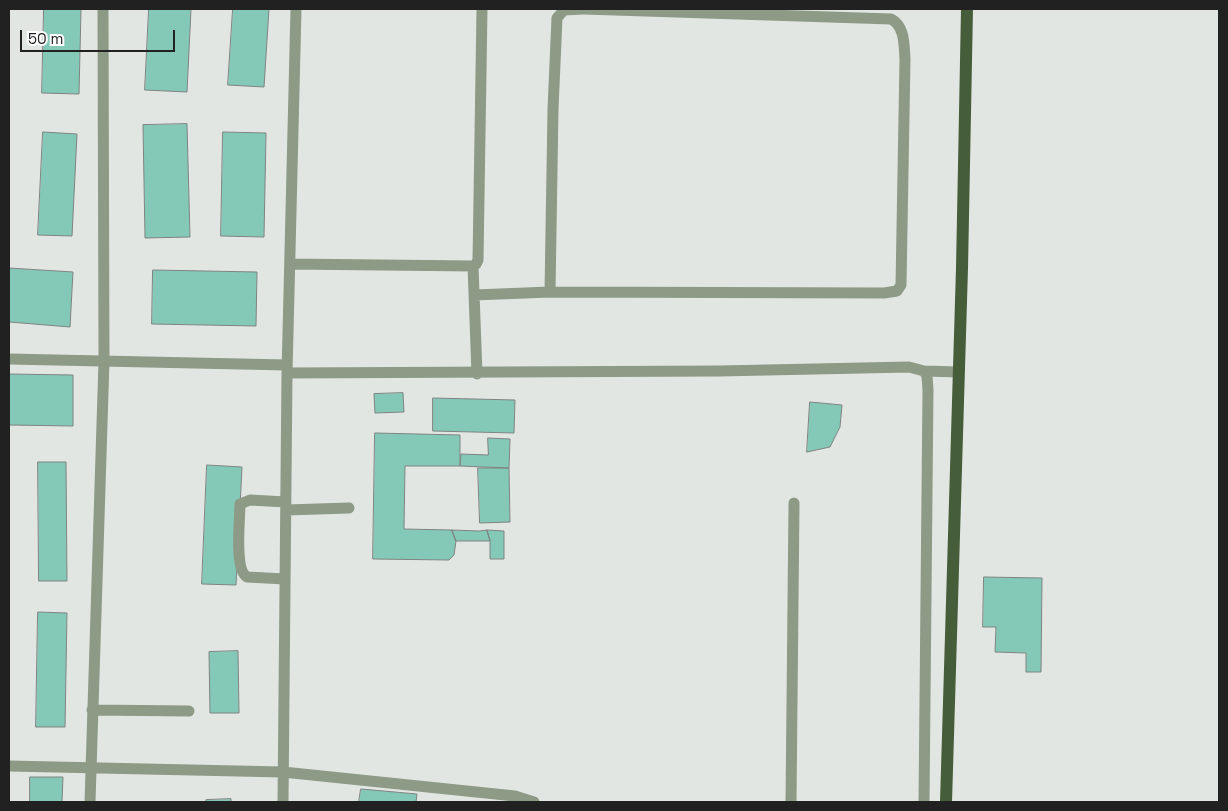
<!DOCTYPE html>
<style>
body{margin:0}
#map{position:relative;width:1228px;height:811px;overflow:hidden;background:#e2e6e3;font-family:"Space Grotesk",sans-serif}
canvas{display:block}
.frame{position:absolute;inset:0;border:10px solid #202120;pointer-events:none}
.scale{position:absolute;left:20px;top:30px;width:155px;height:22px;box-sizing:border-box;border:2px solid #202120;border-top:0;padding-left:6px;font-size:15px;line-height:18px;white-space:nowrap;color:#202120;-webkit-text-stroke:4px #fff;paint-order:stroke}
</style>
<div id="map">
<canvas width="1228" height="811"></canvas>
<div class="frame"></div>
<div class="scale">50 m</div>
</div>
<script>
const ctx = document.querySelector('canvas').getContext('2d');
ctx.lineJoin = 'round';
function fillPath(path, color) {
  ctx.fillStyle = color;
  ctx.fill(path, 'evenodd');
}
function strokePath(path, color, width, dash) {
  ctx.strokeStyle = color;
  ctx.lineWidth = width;
  ctx.lineCap = dash ? 'butt' : 'round';
  ctx.setLineDash(dash || []);
  ctx.stroke(path);
}
const building = new Path2D(`
 M44,9H81L79,94L42,93Z
 M149,9H191L187,92L145,90Z
 M233,9H269L264,87L228,85Z
 M187,124L190,237L145,238L143,125Z
 M43,132L77,134L72,236L38,235Z
 M223,132L266,133L264,237L221,236Z
 M9,268L73,272L70,327L9,322Z
 M153,270L257,272L256,326L152,324Z
 M9,374L73,375V426L9,425Z
 M403,393L404,412L375,413L374,394Z
 M433,398L515,400L514,433L433,431Z
 M810,402L842,405L840,427L830,447L807,452Z
 M375,433L460,435V466H405L404,529L452,530L456,541L454,555L449,560L373,559Z
 M488,438L510,439L509,468L460,466L461,454L488,455Z
 M38,462H66L67,581H39Z
 M207,465L242,467L236,585L202,584Z
 M478,468H509L510,522L480,523Z
 M452,530L479,531L487,530L490,541H456Z
 M487,530L504,531V559H490V541Z
 M984,577L1042,578L1041,672H1026V653L995,652L996,627H983Z
 M38,612L67,613L65,727H36Z
 M238,651L239,713H210L209,652Z
 M30,777H63L62,802H30Z
 M361,789L417,794L416,802H359Z
 M231,799V802H206V800Z`);
const service = new Path2D(`
 M290,264L473,266L476,264L478,260L482,9
 M473,266L477,374
 M550,292L553,109L557,18L564,10L583,9
 M474,295L550,292L884,293L897,291L901,285L905,59C904,45 905,26 891,19L584,9
 M9,359L287,365
 M924,371L959,372
 M287,373L719,371L909,367L924,371L927,376L928,390L924,802
 M286,510L349,508
 M285,579L247,577C234,570 240,519 240,504L250,500L286,502
 M92,710L189,711
 M9,766L283,772L515,796L534,802
 M90,802L104,361L103,9
 M283,802L287,373L296,9
 M791,802L794,503`);
const primary = new Path2D(`
 M946,802L962,268L967,9`);
fillPath(building, '#84c9b7');
strokePath(building, '#7f8382', 1);
strokePath(service, '#8d9a86', 11);
strokePath(primary, '#465d39', 12);
</script>
